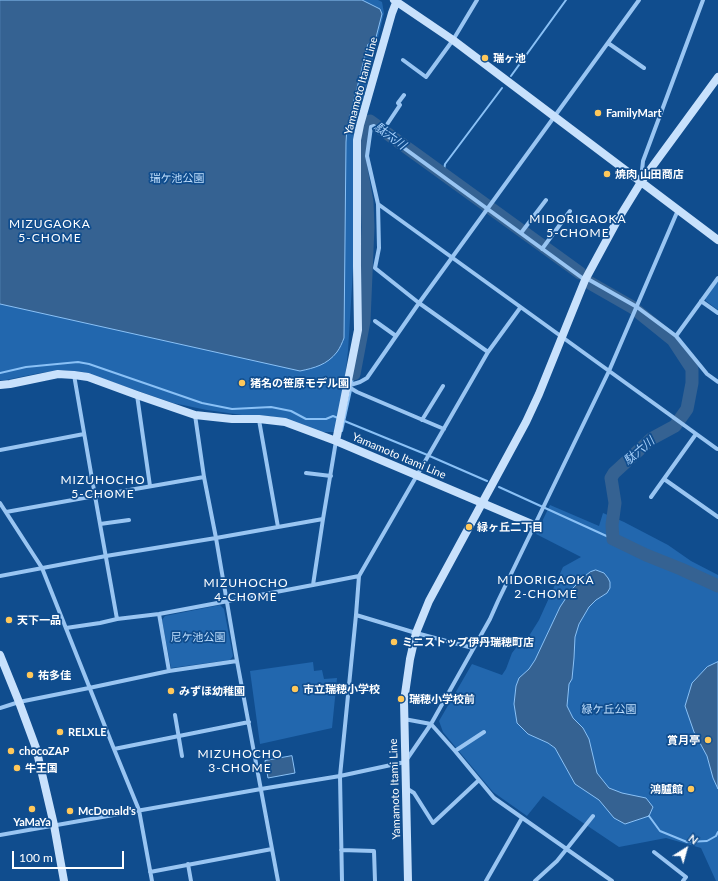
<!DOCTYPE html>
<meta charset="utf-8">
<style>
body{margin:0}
#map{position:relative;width:718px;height:881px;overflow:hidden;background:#104d8e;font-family:Lato,sans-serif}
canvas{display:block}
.north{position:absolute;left:666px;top:829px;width:40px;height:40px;-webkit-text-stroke:3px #104d8e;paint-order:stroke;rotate:37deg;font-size:11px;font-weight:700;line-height:16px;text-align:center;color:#fff}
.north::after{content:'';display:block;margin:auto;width:14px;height:18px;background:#fff;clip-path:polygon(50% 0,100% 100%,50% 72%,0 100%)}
.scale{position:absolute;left:12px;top:851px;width:112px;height:18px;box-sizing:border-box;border:2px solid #fff;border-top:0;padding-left:5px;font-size:12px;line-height:14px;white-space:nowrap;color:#fff;-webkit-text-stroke:3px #104d8e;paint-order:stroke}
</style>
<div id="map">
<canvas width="718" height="881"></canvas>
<div class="north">N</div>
<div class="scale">100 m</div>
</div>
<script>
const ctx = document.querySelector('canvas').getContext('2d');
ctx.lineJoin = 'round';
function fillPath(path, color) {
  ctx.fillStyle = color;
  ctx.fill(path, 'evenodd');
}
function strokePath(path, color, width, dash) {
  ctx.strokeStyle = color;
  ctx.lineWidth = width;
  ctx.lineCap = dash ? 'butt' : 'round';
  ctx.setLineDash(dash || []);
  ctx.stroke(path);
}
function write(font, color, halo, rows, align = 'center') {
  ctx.font = font + ' Lato,"Noto Sans JP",sans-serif';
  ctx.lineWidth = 3.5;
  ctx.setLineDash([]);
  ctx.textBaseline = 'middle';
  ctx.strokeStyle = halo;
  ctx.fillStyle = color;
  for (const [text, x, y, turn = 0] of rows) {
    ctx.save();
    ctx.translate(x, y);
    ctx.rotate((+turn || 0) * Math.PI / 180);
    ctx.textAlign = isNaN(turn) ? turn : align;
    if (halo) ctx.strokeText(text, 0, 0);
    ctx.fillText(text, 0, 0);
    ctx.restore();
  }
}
const green = new Path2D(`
 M0,0H378L382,2L384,13L354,138L353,269L348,351L345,378L335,432H319L270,416L242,415L207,410L173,403L83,372L63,370L40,373L6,380H0Z
 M718,281V310L706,301L705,298Z
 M550,505L599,526L603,513L624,522L668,545L691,561L718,575V881H716L701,848L666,838L619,847L543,796L527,816L493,792L443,732L439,721L472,664L502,675L506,669L512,653L525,636H529L539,620L563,567L581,557L536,534Z
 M220,605L224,609L233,656L230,660L171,668L162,620L165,616Z
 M313,662L314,671L322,670L324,679L337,678L332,728L260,744L250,671Z`);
const water = new Path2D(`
 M0,0H362L380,9L382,14L374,45L368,44L347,128L346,142L344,338C342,343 340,348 337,352C327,365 314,368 300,371L0,304Z
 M596,570L604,573L608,578L610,582V588L607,593L596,600L589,607L579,624L575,637L574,658L572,679L569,684L567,706L573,718L583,728L589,739L597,773L609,788L622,793L646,798L653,807L649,816L625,824L614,818L599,800L575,784L555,748L548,743L528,734L517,723L514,704L516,686L519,678L529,669L535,660L560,607L572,589L585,576L590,572Z
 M718,662V789L713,778L707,756L694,732L685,706L692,683L707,667Z
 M292,756L295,773L268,778L265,761Z`);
const stream = new Path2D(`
 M511,76L566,0
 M446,176L444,170L445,164L502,88
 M0,373L26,367L78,362L89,364L202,403L232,409L271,407L291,411L306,419H326L333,416L338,418
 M352,383L354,374
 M342,420L425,454L487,481
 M342,431L351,390
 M499,487L613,539
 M649,816L660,831L687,842L707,841L716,836L718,832`);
const river = new Path2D(`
 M590,283L632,307L673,340L692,369V383L687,409L675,426L651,439L614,473L611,478L615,503L612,525L613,539L646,555L681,569L718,586
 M354,374L364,321L368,227L367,202L361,168L363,146L367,122L370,121L580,273`);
const street = new Path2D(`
 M608,43L644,68
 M403,60L426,77L453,40L477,0
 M382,132L400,105L398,103L404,95
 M641,180L643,161L703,0
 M378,204L717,449
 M521,233L546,200
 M542,249L570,211
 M586,278L637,307L676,336L707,374L718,382
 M701,301L718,313
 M375,321L396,336
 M676,336L718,278
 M488,352L419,303L375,268L379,248L378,204L367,156L371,127L374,126L382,132L585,280
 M347,386L360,382L367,378L419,303L639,0
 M347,386L357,392L444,429
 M137,395L150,486
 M195,415L204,477L216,538L237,661L278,881
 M259,420L278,527
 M422,420L443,386
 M336,441L323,519L313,585L359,576
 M0,450L84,434
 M306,473L331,476
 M664,479L718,517
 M651,497L696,434
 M0,503L42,568L114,749
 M6,512L95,496L74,375
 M100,524L129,520
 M0,576L106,556L216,538L323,519
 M159,614L169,671L237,661
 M117,619L95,496L204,477
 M66,628L100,623L117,619L159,614L313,585
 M473,648L416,633L356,615L359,576L488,352L520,308
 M0,708L19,702L89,688L169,671
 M175,715L182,756
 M404,719L431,724L455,751L494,798L612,881
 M455,751L484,732
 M406,788L414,793L433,823L479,780
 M0,835L261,789L340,776L405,762L431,724L490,619L498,601L609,371L678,210
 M341,850L374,851L375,881
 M654,852L686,877L683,881
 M188,864L191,881
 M150,872L272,849
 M152,881L139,810L114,749L249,722
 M342,881L340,776L356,615
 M486,881L522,818
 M535,881L557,861L593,816`);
const secondary = new Path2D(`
 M394,0L453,40L718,240
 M0,385L10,384L58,374L74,375L88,377L137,395L195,415L232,419H259L285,422L336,441L534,525
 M336,441L358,330L357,266V140L360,125L392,13L397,0
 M0,655L19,702L36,748L54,825L64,881
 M408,881L404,701L410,659L416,633L429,601L526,422L539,394L585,280L617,221L641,182L718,77`);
const markers = [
 [485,58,4,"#ffc85a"],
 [598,113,4,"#ffc85a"],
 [607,174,4,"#ffc85a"],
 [242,383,4,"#ffc85a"],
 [469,527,4,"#ffc85a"],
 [9,620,4,"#ffc85a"],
 [394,642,4,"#ffc85a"],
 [30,675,4,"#ffc85a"],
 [295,689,4,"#ffc85a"],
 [171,691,4,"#ffc85a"],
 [401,699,4,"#ffc85a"],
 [60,732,4,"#ffc85a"],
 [708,740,4,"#ffc85a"],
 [11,751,4,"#ffc85a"],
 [17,768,4,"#ffc85a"],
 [691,789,4,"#ffc85a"],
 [32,809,4,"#ffc85a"],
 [70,811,4,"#ffc85a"]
];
const poiNames = [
 ["瑞ヶ池",493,58],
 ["FamilyMart",606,113],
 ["焼肉 山田商店",615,174],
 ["猪名の笹原モデル園",250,383],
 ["緑ヶ丘二丁目",477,527],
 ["天下一品",17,620],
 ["ミニストップ伊丹瑞穂町店",402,642],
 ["祐多佳",38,675],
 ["市立瑞穂小学校",303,689],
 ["みずほ幼稚園",179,691],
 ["瑞穂小学校前",409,699],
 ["RELXLE",68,732],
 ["賞月亭",700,740,"right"],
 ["chocoZAP",19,751],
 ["牛王国",25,768],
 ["鴻臚館",683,789,"right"],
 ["McDonald's",78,811],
 ["YaMaYa",32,822,"center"]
];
const streetNames = [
 ["Yamamoto Itami Line",361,86,-75],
 ["Yamamoto Itami Line",399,456,23],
 ["Yamamoto Itami Line",395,789,-92]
];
const parkNames = [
 ["瑞ケ池公園",177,178],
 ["尼ケ池公園",198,637],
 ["緑ケ丘公園",609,709]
];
const waterNames = [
 ["駄六川",390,136,36],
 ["駄六川",639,451,-40]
];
const neighbourhoodNames = [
 ["MIDORIGAOKA",578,219],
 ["5-CHOME",578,233],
 ["MIZUGAOKA",50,224],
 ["5-CHOME",50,238],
 ["MIZUHOCHO",103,480],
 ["5-CHOME",103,494],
 ["MIDORIGAOKA",546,580],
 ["2-CHOME",546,594],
 ["MIZUHOCHO",246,583],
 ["4-CHOME",246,597],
 ["MIZUHOCHO",240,754],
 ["3-CHOME",240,768]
];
fillPath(green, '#2267ae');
fillPath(water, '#356292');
strokePath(water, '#8ac1f6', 1);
strokePath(stream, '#8ac1f6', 2);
strokePath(river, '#356292', 13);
strokePath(street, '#99c5f2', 4);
strokePath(secondary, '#c8e1fc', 8);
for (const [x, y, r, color] of markers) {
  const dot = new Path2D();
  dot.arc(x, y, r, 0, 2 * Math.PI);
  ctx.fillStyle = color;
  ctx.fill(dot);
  strokePath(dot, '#104d8e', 1.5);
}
write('bold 11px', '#fff', '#104d8e', poiNames, 'left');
write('11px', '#fff', '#104d8e', streetNames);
write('11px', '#c0dffd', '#104d8e', parkNames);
write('italic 12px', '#a5cffa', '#104d8e', waterNames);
ctx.letterSpacing = '1px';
write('12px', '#fff', '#104d8e', neighbourhoodNames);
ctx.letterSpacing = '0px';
</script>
